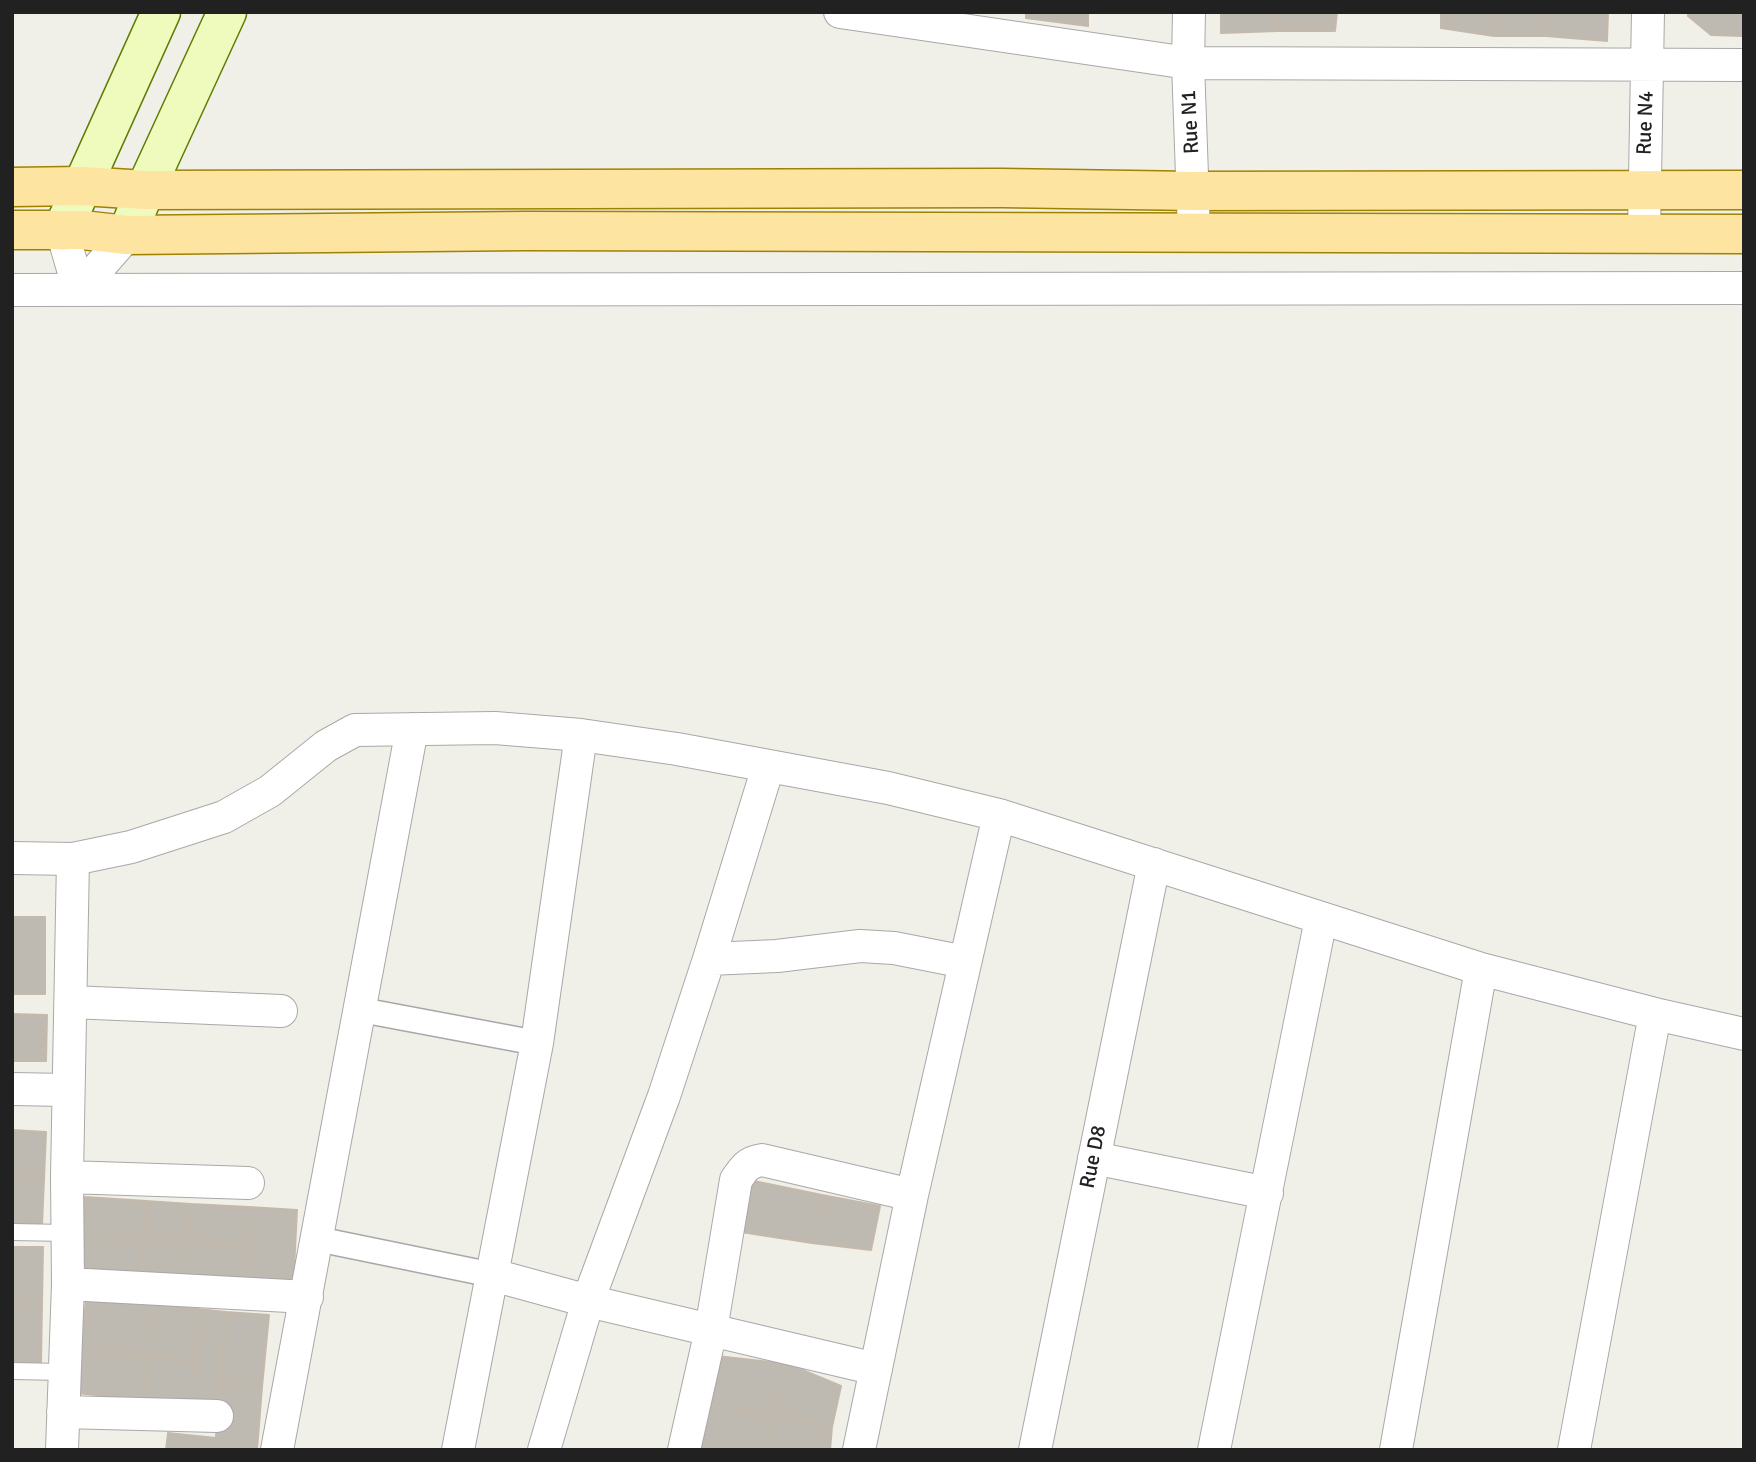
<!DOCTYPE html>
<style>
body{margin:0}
#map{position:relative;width:1756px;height:1462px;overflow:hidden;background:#f1f0e8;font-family:Signika,sans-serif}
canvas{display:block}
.frame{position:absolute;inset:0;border:14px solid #212121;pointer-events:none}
</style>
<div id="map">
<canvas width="1756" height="1462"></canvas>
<div class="frame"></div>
</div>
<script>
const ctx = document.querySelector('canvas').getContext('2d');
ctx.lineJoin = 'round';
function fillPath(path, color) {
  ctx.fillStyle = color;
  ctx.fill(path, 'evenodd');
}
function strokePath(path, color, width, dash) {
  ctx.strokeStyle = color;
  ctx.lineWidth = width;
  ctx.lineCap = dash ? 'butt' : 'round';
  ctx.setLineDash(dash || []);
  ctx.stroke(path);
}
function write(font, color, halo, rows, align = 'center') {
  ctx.font = font + ' Signika,sans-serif';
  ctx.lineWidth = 5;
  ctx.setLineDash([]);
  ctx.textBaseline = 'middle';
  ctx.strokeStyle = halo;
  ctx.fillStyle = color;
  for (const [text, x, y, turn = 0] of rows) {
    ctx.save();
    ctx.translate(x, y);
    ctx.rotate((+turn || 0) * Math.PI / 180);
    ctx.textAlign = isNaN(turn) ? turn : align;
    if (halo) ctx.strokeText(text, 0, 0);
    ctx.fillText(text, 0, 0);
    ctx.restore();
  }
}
const building = new Path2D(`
 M1026,12H1088V26L1026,18Z
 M1221,12H1277L1278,31L1221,33Z
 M1277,12H1337L1335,31H1278Z
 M1441,12H1493L1494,36L1441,28Z
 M1493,12H1546V36H1494Z
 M1546,12H1608L1607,41L1546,36Z
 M1688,12H1744L1743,36L1711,35L1688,16Z
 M12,917H45V994H12Z
 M12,1014L47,1015L46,1061H12Z
 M12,1130L46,1132L44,1179L12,1177Z
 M12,1177L44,1179L42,1225L12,1224Z
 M749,1180L822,1195L812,1243L741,1232Z
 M822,1195L880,1206L871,1250L812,1243Z
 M85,1197L146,1201L144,1240L83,1236Z
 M146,1201L191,1204L188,1243L144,1240Z
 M191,1204L249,1207L247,1246L188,1243Z
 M249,1207L297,1210L293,1289L245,1286Z
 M83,1236L144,1240L141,1280L80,1277Z
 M144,1240L188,1243L186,1283L141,1280Z
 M188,1243L247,1246L245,1286L186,1283Z
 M12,1247H43L42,1303L12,1302Z
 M86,1299L153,1305L148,1357L81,1350Z
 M12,1302L42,1303L41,1363H12Z
 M153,1305L198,1309L194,1361L148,1357Z
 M198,1309L226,1312L218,1406L190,1404Z
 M226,1312L269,1315L262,1387L220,1383Z
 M81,1350L148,1357L144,1400L77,1393Z
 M717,1356L788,1364L774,1414L710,1405Z
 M148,1357L194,1361L190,1404L144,1400Z
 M788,1364L841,1386L832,1427L774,1414Z
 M220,1383L262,1387L257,1450H215Z
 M710,1405L774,1414L768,1450H698Z
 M774,1414L832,1427L830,1450H768Z
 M168,1433L216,1438L215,1450H166Z`);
const service = new Path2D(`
 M12,1232L67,1233
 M12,1371L64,1372`);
const pedestrian = new Path2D(`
 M361,1010L537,1043
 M317,1239L493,1275`);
const minor = new Path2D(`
 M840,12L1188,63L1744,65
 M1189,12L1188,63L1194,232
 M62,231L79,290
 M1644,233L1648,12
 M12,290L1744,288
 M79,290L127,235
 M12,858L73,859L131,847L224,817L270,791L326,746L355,730L495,728L581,735L677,749L888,788L999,815L1481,969L1655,1014L1744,1034
 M709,959L777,956L860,946L894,948L965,962
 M71,1002L281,1011
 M12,1089L68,1090
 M1094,1158L1267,1193
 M67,1177L248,1183
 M493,1275L588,1301L876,1369
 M68,1284L307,1297
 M63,1412L217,1416
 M62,1450L68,1284L67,1177L73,859
 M277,1450L412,729
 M458,1450L537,1043L581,735
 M544,1450L588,1301L664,1096L709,959L768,767
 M684,1450L711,1330L736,1180C744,1168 748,1162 762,1160L912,1195
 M859,1450L912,1195L999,815
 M1035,1450L1154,864
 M1214,1450L1321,919
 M1396,1450L1481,969
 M1574,1450L1655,1014`);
const secondary = new Path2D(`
 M62,231L161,12
 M127,235L145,190L227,12`);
const primary = new Path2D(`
 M12,187L82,186L145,190L1002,188L1194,191L1744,190
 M12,230H82L127,235L525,231L1744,234`);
const streetNames = [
 ["Rue N1",1191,122,-93],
 ["Rue N4",1646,123,-88],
 ["Rue D8",1094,1157,-79]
];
fillPath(building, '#beb9b1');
strokePath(building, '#c4b9aa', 2);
strokePath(service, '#a8a8a8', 18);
strokePath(pedestrian, '#a8a8a8', 27);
strokePath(minor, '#a8a8a8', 34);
strokePath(secondary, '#5c7d03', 41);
strokePath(primary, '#9e8300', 41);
strokePath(service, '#fff', 16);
strokePath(pedestrian, '#fff', 24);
strokePath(minor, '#fff', 32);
strokePath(secondary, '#eefbbd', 38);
strokePath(primary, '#fde4a1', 38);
write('21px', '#212121', '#fff', streetNames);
</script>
